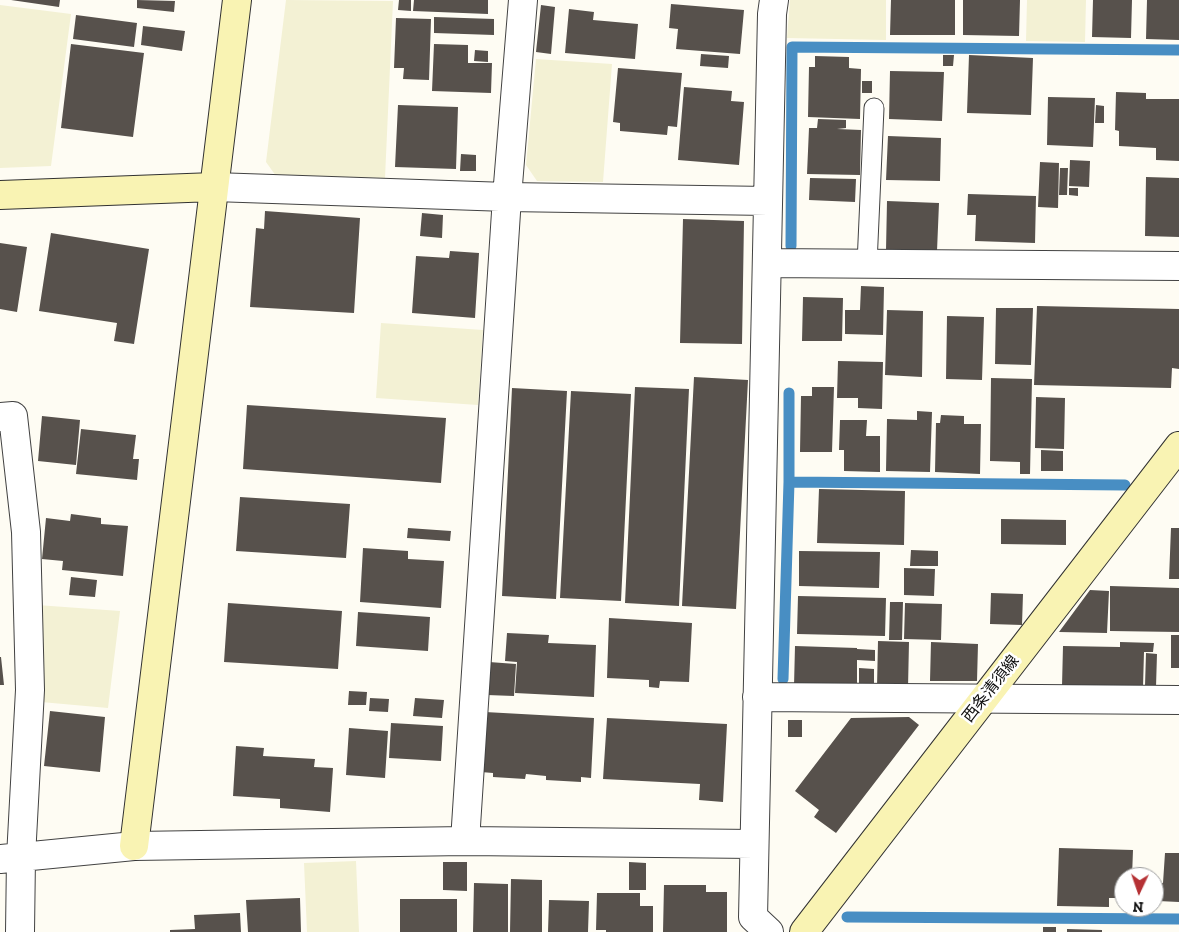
<!DOCTYPE html>
<meta charset="utf-8">
<style>
body{margin:0}
#map{position:relative;width:1179px;height:932px;overflow:hidden;background:#fefcf3;font-family:"Zilla Slab",serif}
canvas{display:block}
.north{position:absolute;left:1114px;top:867px;width:50px;height:50px;box-sizing:border-box;background:#fff;border:1px solid #9f9f9f;border-radius:50%;rotate:183deg;font-size:14px;font-weight:700;line-height:20px;text-align:center;color:#0f0f0f}
.north::after{content:'';display:block;margin:auto;width:18px;height:22px;background:#b53134;clip-path:polygon(50% 0,100% 100%,50% 72%,0 100%)}
</style>
<div id="map">
<canvas width="1179" height="932"></canvas>
<div class="north">N</div>
</div>
<script>
const ctx = document.querySelector('canvas').getContext('2d');
ctx.lineJoin = 'round';
function fillPath(path, color) {
  ctx.fillStyle = color;
  ctx.fill(path, 'evenodd');
}
function strokePath(path, color, width, dash) {
  ctx.strokeStyle = color;
  ctx.lineWidth = width;
  ctx.lineCap = dash ? 'butt' : 'round';
  ctx.setLineDash(dash || []);
  ctx.stroke(path);
}
function write(font, color, halo, rows, align = 'center') {
  ctx.font = font + ' "Zilla Slab","Noto Sans JP",serif';
  ctx.lineWidth = 5;
  ctx.setLineDash([]);
  ctx.textBaseline = 'middle';
  ctx.strokeStyle = halo;
  ctx.fillStyle = color;
  for (const [text, x, y, turn = 0] of rows) {
    ctx.save();
    ctx.translate(x, y);
    ctx.rotate((+turn || 0) * Math.PI / 180);
    ctx.textAlign = isNaN(turn) ? turn : align;
    if (halo) ctx.strokeText(text, 0, 0);
    ctx.fillText(text, 0, 0);
    ctx.restore();
  }
}
const farmland = new Path2D(`
 M286,0L393,1L385,178L276,176L266,162Z
 M790,0H886V40L787,38Z
 M1027,0H1086L1085,42L1026,41Z
 M0,5L71,14L51,166L0,168Z
 M536,59L612,64L603,182L537,181L526,165Z
 M381,323L483,330L478,405L376,398Z
 M37,605L120,611L108,708L41,702Z
 M356,861L359,932H307L304,863Z`);
const stream = new Path2D(`
 M791,246L792,47L1179,50
 M789,482L1125,485
 M783,679L789,482V393
 M847,917L1179,919`);
const building = new Path2D(`
 M11,0H60L59,7Z
 M137,0L175,1L174,12L137,8Z
 M399,0H411V11L398,10Z
 M414,0H488V14L413,11Z
 M891,0H955V35H890Z
 M963,0H1020L1019,36L963,35Z
 M1093,0H1132L1131,38L1092,37Z
 M1147,0H1179V40L1146,39Z
 M671,4L744,10L740,54L676,49L678,29L669,28Z
 M541,5L555,7L551,54L536,52Z
 M569,9L594,12L593,20L638,24L635,59L565,53Z
 M76,15L137,23L134,47L73,39Z
 M434,17L494,19V35L434,33Z
 M396,18L431,19L429,80L403,79L404,68H394Z
 M143,26L185,31L182,51L141,45Z
 M71,44L144,53L133,137L61,128Z
 M434,44L468,45V63H492L491,93L432,91Z
 M475,50L488,51V62L474,61Z
 M701,54L729,56L728,68L700,66Z
 M943,55H954L953,66H943Z
 M969,55L1033,58L1031,115L967,113Z
 M815,56L849,57V68L861,69L860,119L808,117L809,67H815Z
 M618,68L682,73L677,127L668,126L667,135L620,131V123L613,122Z
 M890,71L944,72L942,121L889,119Z
 M862,81H872V93H862Z
 M684,87L732,91L731,101L744,102L739,165L678,160Z
 M1116,92L1146,93V99H1179V161L1156,160V148L1119,146V131L1115,130Z
 M1048,97L1095,98L1093,147L1047,145Z
 M398,105L458,107L456,169L395,167Z
 M1096,105L1104,106V123H1095Z
 M818,119L846,120V128L837,129L861,130L860,175L807,174L809,128H817Z
 M888,136L941,138L940,181L886,180Z
 M461,154L476,155V171H460Z
 M1070,160L1090,161L1089,187L1069,186Z
 M1040,162L1059,163L1058,208L1038,207Z
 M1060,168H1068L1067,195H1059Z
 M1146,177L1179,178V237L1145,236Z
 M810,178L856,179L855,202L809,200Z
 M1069,188H1078V196L1069,195Z
 M968,194L1036,196L1035,243L975,241L976,215H967Z
 M887,201L939,203L937,251L886,250Z
 M265,211L360,218L354,313L250,307L256,228L264,229Z
 M422,213L443,215L442,238L420,236Z
 M683,219L744,221L742,344L680,343Z
 M51,233L149,249L134,344L114,341L117,323L39,311Z
 M0,243L27,247L17,312L0,309Z
 M450,251L479,253L475,318L412,313L416,256L449,258Z
 M861,286L884,287L883,335L845,334V310H860Z
 M803,297L843,298L842,341H802Z
 M1037,306L1179,309V369L1172,368L1171,388L1034,385Z
 M996,308H1033L1031,365L995,364Z
 M887,310L923,311L922,377L885,375Z
 M947,316L984,317L982,380L946,379Z
 M838,361L883,362L882,409L858,408V398H837Z
 M694,377L748,380L736,609L682,606Z
 M991,378L1032,379L1030,474H1020V462L990,461Z
 M635,387L689,389L679,606L625,603Z
 M812,387H834L832,452H800L801,396H812Z
 M512,388L567,391L556,599L502,596Z
 M571,391L631,394L621,601L560,598Z
 M1036,397L1065,398L1064,449L1035,448Z
 M247,405L446,418L441,483L243,469Z
 M917,411L932,412L930,472L886,471L887,419L917,420Z
 M941,415L964,416V424H981L980,474L935,472L936,423H940Z
 M42,416L80,420L76,465L38,461Z
 M840,420H867L866,436H880V472L844,471V450H839Z
 M81,429L136,435L133,459H139L137,480L76,474Z
 M1041,450L1063,451V471H1041Z
 M819,489L905,491L904,545L817,543Z
 M240,497L350,504L346,558L236,551Z
 M71,514L101,518V524L128,526L123,576L62,570L63,561L42,559L46,518L70,521Z
 M1001,519L1066,520V545L1001,544Z
 M408,528L451,531L450,541L407,538Z
 M1171,528H1179V579H1169Z
 M363,548L408,551V559L444,561L441,608L360,602Z
 M911,550L938,551V566H910Z
 M799,551L880,552L879,588L799,586Z
 M904,568L935,569L934,596L904,595Z
 M71,577L97,580L95,597L69,595Z
 M1110,586L1179,588V632L1110,631Z
 M1090,590L1109,591L1107,633L1059,632Z
 M991,593L1023,594L1022,625L990,624Z
 M798,596L886,598L885,636L797,634Z
 M890,602H903L902,640H889Z
 M228,603L342,611L338,669L224,662Z
 M905,603L942,604L941,640L904,639Z
 M358,612L430,617L428,651L356,646Z
 M609,618L692,623L689,682L660,681L659,688L649,687V680L607,678Z
 M507,633L549,635L548,643L596,645L594,697L515,693L517,662L505,661Z
 M1171,635H1179V668H1171Z
 M878,641L909,642L908,688L877,687Z
 M931,642L978,644L977,681H930Z
 M1120,642L1154,643L1153,652H1144L1143,687L1062,686L1063,646L1120,647Z
 M795,646L857,648V649L875,650V661L857,660V688L794,686Z
 M1146,653L1157,654L1156,687L1145,686Z
 M0,657H1L4,685H0Z
 M489,662L516,664L514,696L487,695Z
 M859,668L874,669V690H859Z
 M349,691L367,692L366,705H348Z
 M370,698L389,699L388,712L369,711Z
 M415,698L444,700L442,718L413,716Z
 M50,711L105,717L100,772L44,766Z
 M485,712L594,718L591,778L581,777V782L546,780V776L526,774L525,779L493,777V773L481,772Z
 M909,717L919,725L836,833L814,817L819,810L795,791L851,718Z
 M607,718L727,724L723,802L699,800L700,784L603,779Z
 M788,720H802V737H788Z
 M391,723L443,726L441,761L389,758Z
 M349,728L388,731L385,778L346,775Z
 M236,746L264,748L263,756L315,759L314,767L333,768L330,812L280,808V799L233,796Z
 M1059,848L1133,850L1132,877H1124V898H1109V907L1057,906Z
 M1165,853H1179V902L1158,901V883H1163Z
 M443,862H467V891L443,890Z
 M629,862L646,863V890H629Z
 M511,879L542,880V932H510Z
 M474,883L508,884V932H473Z
 M664,885H706V892H727V932H663Z
 M597,893H640V906H653V932H606V930H596Z
 M300,898L301,932H248L246,900Z
 M400,899H457V932H400Z
 M549,900L589,901L588,932H548Z
 M240,913L241,932H170V930L195,929L194,915Z
 M1043,927H1056V932H1043Z
 M1067,929L1102,930V932H1067Z`);
const lane = new Path2D(`
 M867,264L874,108`);
const street = new Path2D(`
 M214,187L507,197L768,201
 M767,263L1179,266
 M0,417L13,416L26,532L30,690L21,857L20,932
 M757,697L1179,700
 M465,841L507,197L523,0
 M0,859L134,846L465,841L754,844
 M769,932L753,917L772,14L774,0`);
const secondary = new Path2D(`
 M0,195L214,187
 M134,846L237,0
 M804,932L1179,446`);
const streetNames = [
 ["西条清須線",991,689,-52]
];
fillPath(farmland, '#f3f1d4');
strokePath(stream, '#488ec3', 11);
fillPath(building, '#57514c');
strokePath(lane, '#424242', 21);
strokePath(street, '#424242', 30);
strokePath(secondary, '#313131', 30);
strokePath(lane, '#fff', 19);
strokePath(street, '#fff', 28);
strokePath(secondary, '#f9f3b3', 28);
write('16px', '#0f0f0f', '#fff', streetNames);
</script>
